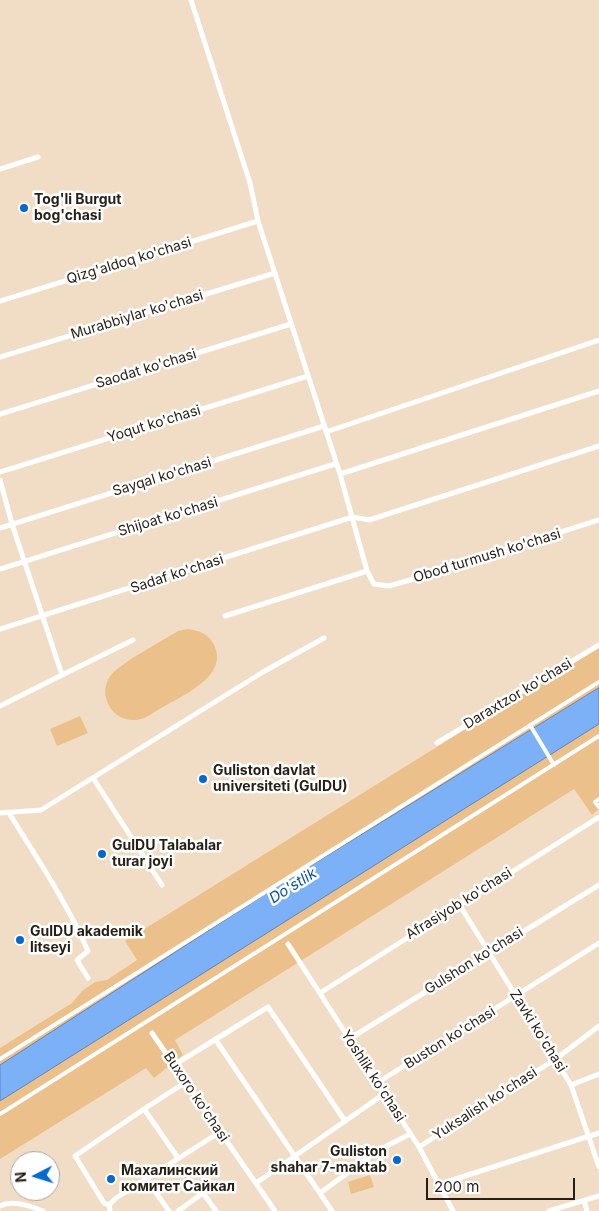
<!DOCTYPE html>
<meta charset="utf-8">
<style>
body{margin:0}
#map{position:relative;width:599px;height:1211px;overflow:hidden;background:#f1ddc5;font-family:Inter,sans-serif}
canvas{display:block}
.north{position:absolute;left:10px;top:1151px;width:50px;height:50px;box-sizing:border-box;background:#fff;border:1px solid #a8a5a2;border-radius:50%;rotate:265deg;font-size:14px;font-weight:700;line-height:20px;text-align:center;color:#261f16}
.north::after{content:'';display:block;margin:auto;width:18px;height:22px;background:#0269d1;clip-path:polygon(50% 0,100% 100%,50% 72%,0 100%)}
.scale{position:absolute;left:426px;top:1178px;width:149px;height:22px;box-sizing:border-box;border:2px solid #261f16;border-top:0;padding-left:6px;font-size:15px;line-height:18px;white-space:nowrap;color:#261f16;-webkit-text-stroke:4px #fff;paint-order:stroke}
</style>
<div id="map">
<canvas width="599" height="1211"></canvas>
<div class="north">N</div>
<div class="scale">200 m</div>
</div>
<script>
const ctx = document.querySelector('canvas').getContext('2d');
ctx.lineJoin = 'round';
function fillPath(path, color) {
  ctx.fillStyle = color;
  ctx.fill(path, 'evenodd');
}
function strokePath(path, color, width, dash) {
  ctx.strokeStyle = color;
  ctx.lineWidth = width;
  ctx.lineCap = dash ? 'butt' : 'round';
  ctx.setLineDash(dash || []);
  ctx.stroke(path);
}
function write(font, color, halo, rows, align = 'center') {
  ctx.font = font + ' Inter,sans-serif';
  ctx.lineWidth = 5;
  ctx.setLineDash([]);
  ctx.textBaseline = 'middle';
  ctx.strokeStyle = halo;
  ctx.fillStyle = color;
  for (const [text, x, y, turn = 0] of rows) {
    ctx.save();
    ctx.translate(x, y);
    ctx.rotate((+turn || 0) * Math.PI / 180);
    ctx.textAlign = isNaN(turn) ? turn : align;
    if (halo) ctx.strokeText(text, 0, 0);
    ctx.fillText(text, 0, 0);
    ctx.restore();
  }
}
const green = new Path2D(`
 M187,629C198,630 209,634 214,645C230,677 179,697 158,710C151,714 144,720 134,720C113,721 98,697 109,678C117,664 163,641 178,631Z
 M599,646V809L592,815L574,789L175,1040L183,1055L154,1078L146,1068L0,1159V1048L72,1003L82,991L95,982L107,980L137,960L125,941Z
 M80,716L88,733L57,746L50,729Z
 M370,1175L374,1187L351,1194L348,1182Z`);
const water = new Path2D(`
 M599,688V724L0,1101V1065L270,891Z`);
const pedestrian = new Path2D(`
 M530,725L554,765
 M599,799L595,802L599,807
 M0,1059L599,682
 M0,1114L599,736`);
const minor = new Path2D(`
 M191,0L250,183L258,221L340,474L367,571L374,584L389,586L410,580L599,520
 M0,169L38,157
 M0,301L258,221
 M0,357L275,273
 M0,414L291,324
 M326,432L599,340
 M0,472L308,376
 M340,474L599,391
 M0,480L12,524L62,675L133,640
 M0,528L324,426
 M0,569L335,464
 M225,616L367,571
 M0,629L343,520L353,517L369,520L599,446
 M0,706L62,675
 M437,743L599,645
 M93,778L162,885
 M0,813L41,810L263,672L324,638
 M9,813C37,858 67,903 88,951L77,960L88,978
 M459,904L571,1085L599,1167
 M288,944L419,1147L453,1211
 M320,993L599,817
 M152,1033L275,1211
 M215,1039L332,1211
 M349,1039L599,885
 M174,1065L268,1007L345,1121
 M377,1083L599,943
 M571,1085L599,1074
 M419,1147L557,1058L599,1026
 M178,1158L144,1109L186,1082
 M146,1179L169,1211
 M256,1183L384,1094
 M440,1184L599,1133
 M320,1193L379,1150L410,1134
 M584,1201L587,1211
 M109,1205L104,1203L75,1156L144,1109
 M0,1206C12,1199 31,1206 43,1211
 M110,1211L109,1205L116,1198L220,1132
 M178,1211L203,1193L216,1211
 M549,1211L599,1196`);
const markers = [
 [24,208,5,"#0269d1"],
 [203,779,5,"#0269d1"],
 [102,854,5,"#0269d1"],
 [20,940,5,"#0269d1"],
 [397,1160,5,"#0269d1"],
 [111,1179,5,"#0269d1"]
];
const poiNames = [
 ["Tog'li Burgut",34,200],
 ["bog'chasi",34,216],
 ["Guliston davlat",213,771],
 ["universiteti (GulDU)",213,787],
 ["GulDU Talabalar",112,846],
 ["turar joyi",112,862],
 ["GulDU akademik",30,932],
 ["litseyi",30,948],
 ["Guliston",387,1152,"right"],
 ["shahar 7-maktab",387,1168,"right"],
 ["Махалинский",121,1171],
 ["комитет Сайкал",121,1187]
];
const streetNames = [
 ["Qizg'aldoq ko'chasi",129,261,-17],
 ["Murabbiylar ko'chasi",137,315,-17],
 ["Saodat ko'chasi",146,369,-17],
 ["Yoqut ko'chasi",154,424,-17],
 ["Sayqal ko'chasi",162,477,-17],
 ["Shijoat ko'chasi",168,517,-17],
 ["Obod turmush ko'chasi",487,556,-17],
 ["Sadaf ko'chasi",177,574,-18],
 ["Daraxtzor ko'chasi",518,694,-31],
 ["Afrasiyob ko'chasi",459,904,-32],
 ["Gulshon ko'chasi",474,961,-32],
 ["Zavki ko'chasi",538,1031,58],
 ["Buston ko'chasi",450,1038,-32],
 ["Yoshlik ko'chasi",373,1076,57],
 ["Buxoro ko'chasi",196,1097,56],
 ["Yuksalish ko'chasi",485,1104,-33]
];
const waterNames = [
 ["Do'stlik",293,886,-32]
];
fillPath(green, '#ebc08a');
fillPath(water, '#7cb1f8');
strokePath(water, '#6285b4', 1);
strokePath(pedestrian, '#fff', 4);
strokePath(minor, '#fff', 5);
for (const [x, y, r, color] of markers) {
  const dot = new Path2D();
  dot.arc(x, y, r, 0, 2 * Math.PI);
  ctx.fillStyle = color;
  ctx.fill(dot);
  strokePath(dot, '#fff', 2);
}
write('bold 14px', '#261f16', '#fff', poiNames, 'left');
write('14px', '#261f16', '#fff', streetNames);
write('italic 15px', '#0b55a6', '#fff', waterNames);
</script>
